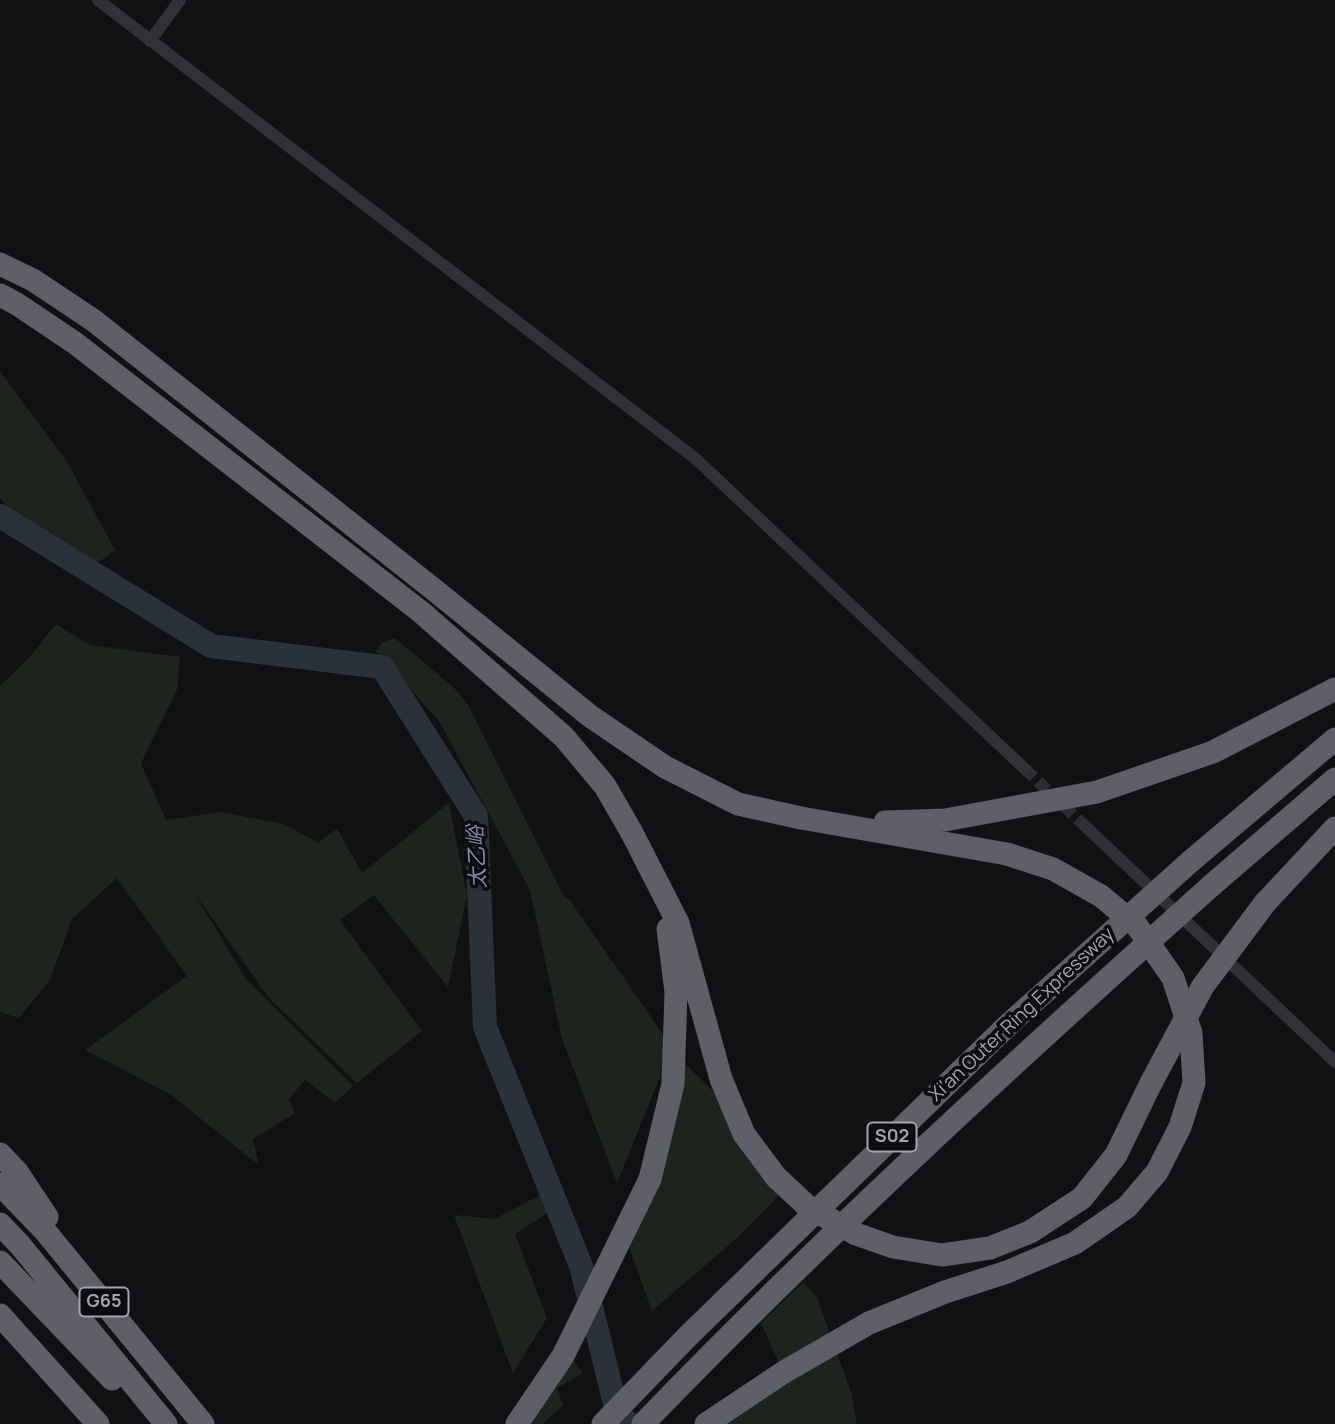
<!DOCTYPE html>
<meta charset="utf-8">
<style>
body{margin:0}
canvas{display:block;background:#111012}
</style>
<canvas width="1335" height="1424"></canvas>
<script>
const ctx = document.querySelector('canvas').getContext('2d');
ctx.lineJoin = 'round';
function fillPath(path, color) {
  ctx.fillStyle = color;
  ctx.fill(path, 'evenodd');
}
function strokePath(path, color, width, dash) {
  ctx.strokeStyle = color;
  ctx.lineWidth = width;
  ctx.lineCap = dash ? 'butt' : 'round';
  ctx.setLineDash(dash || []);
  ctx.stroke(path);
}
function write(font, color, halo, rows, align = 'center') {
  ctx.font = font + ' Manrope,"Noto Sans SC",sans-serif';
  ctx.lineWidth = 7;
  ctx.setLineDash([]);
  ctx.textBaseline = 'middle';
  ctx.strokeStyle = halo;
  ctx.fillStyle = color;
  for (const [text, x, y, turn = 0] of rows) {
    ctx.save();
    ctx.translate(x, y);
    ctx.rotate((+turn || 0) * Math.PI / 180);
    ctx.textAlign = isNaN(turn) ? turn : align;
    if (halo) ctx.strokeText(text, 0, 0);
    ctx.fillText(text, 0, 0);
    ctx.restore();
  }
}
const green = new Path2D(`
 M0,371L67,462L115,550L79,577L48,559L0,498Z
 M56,624L90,645L180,657L177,690L141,763L166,820L220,812L284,824L318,843L337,829L362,873L449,803L467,895L448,987L374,895L340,920L422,1031L357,1083L269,998L193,891L246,979L353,1086L335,1103L305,1080L289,1099L295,1113L253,1139L259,1165L170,1094L85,1050L187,976L117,878L72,919L50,980L19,1018L0,1012V686L29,658Z
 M395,638L453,687L467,703L563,895L571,902L680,1059L754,1131L792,1182L737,1238L652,1311L624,1233L678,1088L659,1079L617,1183L562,1039L530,890L439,721L376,651L383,642Z
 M555,1187L554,1209L515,1234L547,1318L513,1373L454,1215L495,1219Z
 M803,1282L817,1297L851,1392L857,1424H724L788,1383L761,1323Z
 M564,1346L583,1373L557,1388L563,1405L543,1424H532L525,1407Z`);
const river = new Path2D(`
 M0,516L211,646L382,667L476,816L485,1027L581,1266L618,1416L630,1424`);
const minorTunnel = new Path2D(`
 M1025,769L1085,826`);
const minor = new Path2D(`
 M98,0L696,459L1025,769
 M150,41L180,0
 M1085,826L1335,1062`);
const motorway = new Path2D(`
 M0,264L33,280L93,320L437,592L590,716L665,767L738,804L801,818L1007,854L1053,869L1101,896L1137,926L1173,978L1191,1033L1194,1083L1180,1127L1157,1172L1127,1207L1075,1243L1007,1272L945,1292L869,1323L784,1372L706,1424
 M0,295L17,304L75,343L421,612L564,737L605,786L632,833L678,923L721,1079L744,1134L776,1177L807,1206L856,1234L893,1247L942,1255L990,1248L1030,1232L1082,1198L1116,1155L1151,1083
 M885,822L945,820L1097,792L1213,752L1335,689
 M1191,861L1335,739
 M1212,885L1335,779
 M1265,903L1335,828
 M0,1154L17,1172L47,1217
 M0,1184L45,1231L203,1424
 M0,1224L20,1245L166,1424
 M0,1262L112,1379
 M0,1315L98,1424
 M517,1424L563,1356L650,1179L673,1084L676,992L668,929`);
const motorwayBridge = new Path2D(`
 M1151,1083L1203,986L1265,903
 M603,1424L689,1335L1009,1024L1191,861
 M643,1424C824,1236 1018,1059 1212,885`);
const shields = [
 [892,1137,49],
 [104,1302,49]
];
const shieldNames = [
 ["S02",892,1137],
 ["G65",104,1302]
];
const streetNames = [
 ["Xi'an Outer Ring Expressway",1022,1015,-43]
];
const waterNames = [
 ["太乙峪",478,857,-93]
];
fillPath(green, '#1d241e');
strokePath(river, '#2b3139', 24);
strokePath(minorTunnel, '#2e2e32', 12, [12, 6]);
strokePath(minor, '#323236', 12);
strokePath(motorway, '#5e5f67', 23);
strokePath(motorwayBridge, '#5e5f67', 23);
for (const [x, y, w] of shields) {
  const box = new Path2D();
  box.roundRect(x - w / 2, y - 14.5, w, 29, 5);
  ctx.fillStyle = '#0c0b0d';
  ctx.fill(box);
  strokePath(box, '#a2a5b2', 2);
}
write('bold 18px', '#a2a5b2', null, shieldNames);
write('19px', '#a2a5b2', '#0c0b0d', streetNames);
write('italic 21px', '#7b8eac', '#0c0b0d', waterNames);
</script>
